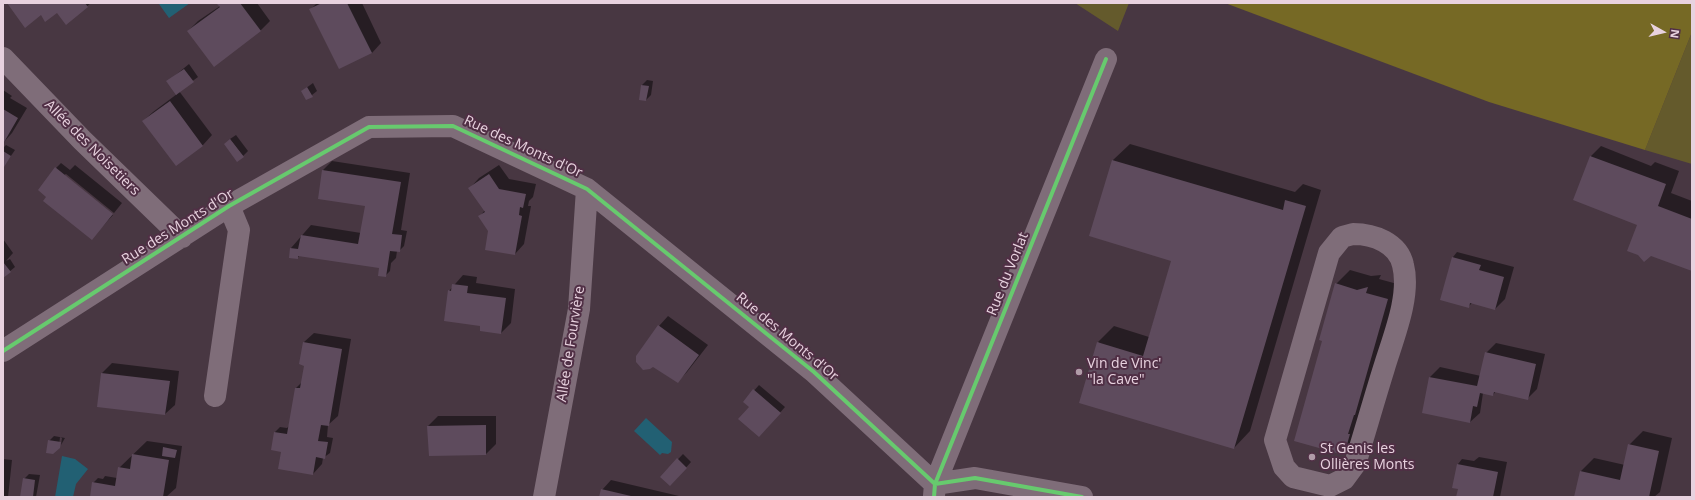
<!DOCTYPE html>
<meta charset="utf-8">
<style>
body{margin:0}
#map{position:relative;width:1695px;height:500px;overflow:hidden;background:#483742;font-family:"Open Sans",sans-serif}
canvas{display:block}
.frame{position:absolute;inset:0;border:4px solid #e8d2df;pointer-events:none}
.north{position:absolute;left:1643px;top:12px;width:40px;height:40px;-webkit-text-stroke:3px #502f45;paint-order:stroke;rotate:98deg;font-size:11px;font-weight:700;line-height:16px;text-align:center;color:#e8d2df}
.north::after{content:'';display:block;margin:auto;width:14px;height:18px;background:#e8d2df;clip-path:polygon(50% 0,100% 100%,50% 72%,0 100%)}
</style>
<div id="map">
<canvas width="1695" height="500"></canvas>
<div class="frame"></div>
<div class="north">N</div>
</div>
<script>
const ctx = document.querySelector('canvas').getContext('2d');
ctx.lineJoin = 'round';
function fillPath(path, color) {
  ctx.fillStyle = color;
  ctx.fill(path, 'evenodd');
}
function strokePath(path, color, width, dash) {
  ctx.strokeStyle = color;
  ctx.lineWidth = width;
  ctx.lineCap = dash ? 'butt' : 'round';
  ctx.setLineDash(dash || []);
  ctx.stroke(path);
}
function write(font, color, halo, rows, align = 'center') {
  ctx.font = font + ' "Open Sans",sans-serif';
  ctx.lineWidth = 4;
  ctx.setLineDash([]);
  ctx.textBaseline = 'middle';
  ctx.strokeStyle = halo;
  ctx.fillStyle = color;
  for (const [text, x, y, turn = 0] of rows) {
    ctx.save();
    ctx.translate(x, y);
    ctx.rotate((+turn || 0) * Math.PI / 180);
    ctx.textAlign = isNaN(turn) ? turn : align;
    if (halo) ctx.strokeText(text, 0, 0);
    ctx.fillText(text, 0, 0);
    ctx.restore();
  }
}
const green = new Path2D(`
 M1075,3H1129L1118,31Z
 M1692,32V164L1645,150Z`);
const forest = new Path2D(`
 M1225,3H1692V32L1645,150L1489,102Z`);
const water = new Path2D(`
 M161,3H190L169,18L159,4Z
 M646,418L672,442L671,452L668,454L662,453L660,455L634,431Z
 M62,456L75,459L88,469L76,484L73,497H55Z`);
const shadow = new Path2D(`
 M9,3H91L66,23L57,11L41,14Z
 M220,3H257L270,21L260,31H188L198,21L220,6Z
 M317,3H362L381,43L372,53L310,10Z
 M189,64L198,77L179,91L212,135L203,145L176,165L143,121L153,112L177,94L167,82Z
 M647,80L653,81L651,95L646,100L640,99L642,85Z
 M313,83L317,91L307,99L302,91Z
 M3,90L12,96L10,98L27,108L12,133L3,143Z
 M236,135L248,151L243,156L230,139Z
 M1130,144L1295,192L1303,184L1321,190L1250,431L1234,448L1098,342L1114,326L1149,337L1172,260L1091,236L1113,160Z
 M6,145L15,150L4,166L3,148Z
 M1601,146L1651,166L1655,162L1679,171L1671,193L1692,201V270L1639,224L1574,199L1591,156Z
 M332,161L410,173L401,230L407,231L404,246L399,251H397L396,258L391,263L390,271L385,276L381,267L300,255L297,258L290,257L291,248L311,225L361,233L366,205L323,170Z
 M61,163L70,170L75,165L122,203L114,213L66,174L64,175L113,215L92,238L48,197L56,168Z
 M499,165L509,179L536,184L533,197L529,201L528,206H531L524,244L515,254L489,230L480,216L485,210L470,188L479,178Z
 M3,239L13,253L6,261L10,259L15,267L3,277Z
 M1457,252L1514,267L1505,299L1495,309L1472,303L1468,307L1453,257Z
 M1350,270L1371,276L1381,275L1379,279L1401,285L1357,441L1344,454L1324,340L1336,284Z
 M463,275L477,277L476,283L515,289L511,323L501,333L449,291Z
 M668,316L708,345L687,372L677,382L659,326Z
 M314,333L351,339L338,416L328,425L327,437L333,438L330,453L323,458L322,464L313,474L282,451L272,449L275,432L280,427L287,428L289,426L296,388L302,382L305,365L304,342Z
 M1496,343L1545,354L1537,389L1528,398L1496,391L1493,395L1483,393L1480,413L1470,422L1423,412L1430,377L1440,367L1481,376L1486,353Z
 M112,363L179,371L175,405L165,414L98,406L102,373Z
 M759,385L785,407L764,431L750,407L744,402Z
 M438,416H496V444L486,454L430,455L428,426Z
 M1643,431L1672,438L1660,492L1654,497H1575L1581,471L1594,458L1625,465L1629,445Z
 M54,436L65,438L61,445L62,438L60,437L59,447L49,441Z
 M147,441L182,446L176,488L166,497H91L93,483L98,478L103,479L105,476L117,478L119,468Z
 M683,454L691,462L675,480L661,477Z
 M1479,457L1507,462L1500,497H1457L1459,488L1458,464L1462,459L1474,461Z
 M3,459L12,460L8,497H3Z
 M29,474L40,475L36,497H21L24,479Z
 M611,480L679,496V497H600L602,490Z`);
const building = new Path2D(`
 M7,3H85L88,7L66,25L57,13L45,22L41,15L25,28Z
 M219,3H240L261,31L214,67L187,31L220,7L217,4Z
 M322,3H347L372,53L339,69L309,9Z
 M184,69L194,82L176,95L166,81Z
 M641,85L649,86L646,101L639,100Z
 M307,87L313,97L306,100L301,91Z
 M170,101L203,146L176,166L142,121Z
 M3,109L18,118L3,144Z
 M230,139L244,157L237,162L224,144Z
 M3,151L11,156L4,167L3,166Z
 M1590,156L1666,184L1658,206L1692,219V271L1651,256L1644,262L1638,255L1627,251L1637,225L1573,200Z
 M1112,160L1283,210L1285,200L1306,206L1234,449L1079,403L1097,342L1143,356L1171,261L1089,236Z
 M55,167L113,214L92,240L43,201L46,197L38,190Z
 M322,170L401,182L392,234L402,235L400,252L390,251L386,277L378,276L379,268L298,256V259L289,258L290,248L298,249L301,235L358,244L365,206L318,199Z
 M489,174L499,189L526,194L523,208L520,207L519,215L522,216L515,255L485,250L488,231L478,216L485,212L468,188Z
 M1452,257L1481,265L1479,270L1504,277L1495,310L1470,303L1469,308L1440,300Z
 M3,262L11,272L3,278Z
 M1335,283L1357,290L1368,287L1366,293L1388,299L1355,415H1354L1348,434H1350L1344,455L1294,441L1322,341L1319,340Z
 M452,284L468,286L467,293L506,298L501,334L480,331V326L444,321L448,290L451,291Z
 M658,325L699,355L678,383L653,367L650,369L643,370L636,362V356Z
 M303,342L342,349L329,426L321,425L318,441L328,442L325,459L316,457L313,475L278,469L281,452L271,450L274,432L287,434L295,388H300L304,366L299,364Z
 M1485,352L1536,364L1528,400L1494,392L1493,396L1480,393L1477,407L1473,406L1470,423L1422,413L1429,377L1477,386Z
 M101,373L170,381L165,415L97,407Z
 M753,389L781,413L759,437L738,419L749,407L743,402Z
 M486,425V455L429,456L427,426Z
 M48,440L61,442L60,448L53,454L46,453Z
 M1628,444L1659,451L1649,497H1574L1580,471L1620,480Z
 M163,447L177,450L175,458L162,456Z
 M132,454L169,460L163,497H90L92,482L115,486L118,467L130,469Z
 M677,458L687,468L670,486L660,477Z
 M1457,464L1498,472L1493,497H1456L1458,489L1452,488Z
 M23,478L35,480L33,497H20Z
 M601,489L631,496V497H599Z`);
const minor = new Path2D(`
 M3,58L82,140L182,237
 M1353,234C1374,234 1398,243 1403,265C1411,296 1393,338 1384,368C1374,400 1365,432 1355,464L1344,479L1330,486L1293,477L1284,467L1275,440L1329,253L1342,237Z
 M3,351L229,206L369,127L453,126L587,189L814,372L935,484L975,478L1082,497
 M215,396L239,230L229,206
 M934,496L935,484L1106,59
 M544,497L579,309L587,189`);
const cycleway = new Path2D(`
 M3,351L229,206L369,127L453,126L587,189L814,372L935,484L975,478L1082,497
 M934,497L935,484L1106,59`);
const markers = [
 [1079,372,4,"#b09ca8"],
 [1312,457,4,"#b09ca8"]
];
const streetNames = [
 ["Rue des Monts d'Or",523,147,25],
 ["Allée des Noisetiers",92,148,45],
 ["Rue des Monts d'Or",178,227,-32],
 ["Rue du Vorlat",1008,274,-68],
 ["Rue des Monts d'Or",787,337,40],
 ["Allée de Fourvière",571,344,-81]
];
const poiNames = [
 ["Vin de Vinc'",1087,364],
 ["\"la Cave\"",1087,380],
 ["St Genis les",1320,449],
 ["Ollières Monts",1320,465]
];
fillPath(green, '#645a2c');
fillPath(forest, '#766925');
fillPath(water, '#226073');
fillPath(shadow, '#0007');
fillPath(building, '#5e4b5d');
strokePath(minor, '#7f6d79', 22);
strokePath(cycleway, '#67ca6e', 4);
for (const [x, y, r, color] of markers) {
  const dot = new Path2D();
  dot.arc(x, y, r, 0, 2 * Math.PI);
  ctx.fillStyle = color;
  ctx.fill(dot);
  strokePath(dot, '#502f45', 1.5);
}
write('14px', '#e8d2df', '#502f45', streetNames);
write('14px', '#e8d2df', '#502f45', poiNames, 'left');
</script>
